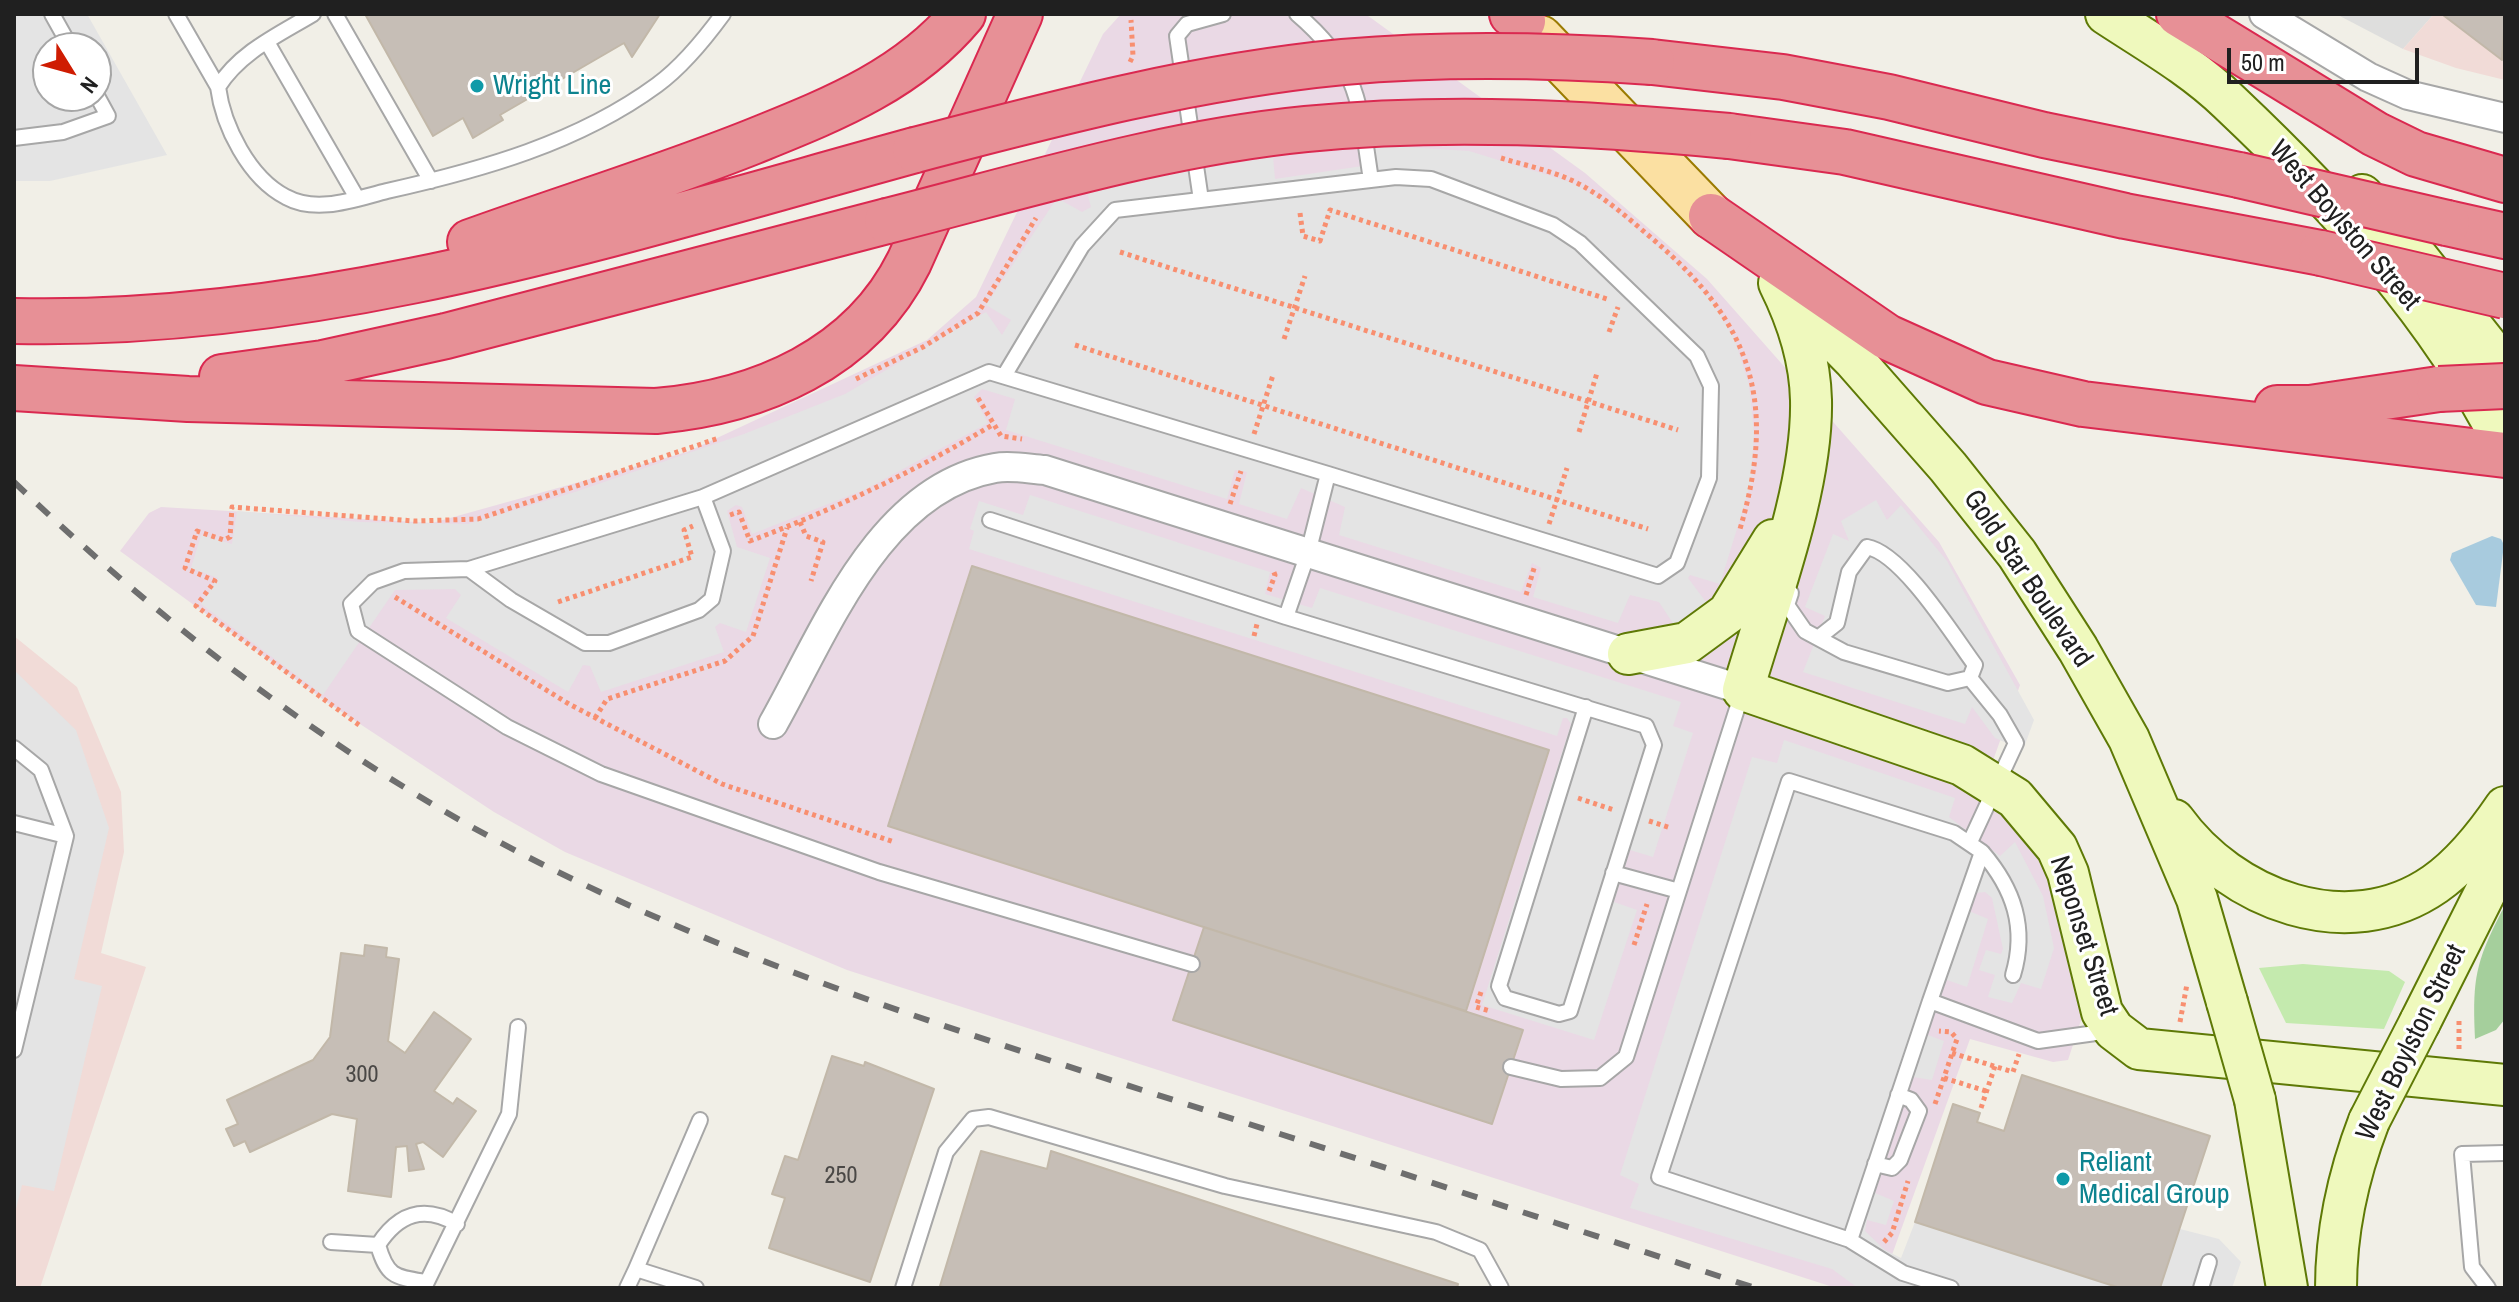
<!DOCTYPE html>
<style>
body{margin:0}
#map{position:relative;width:2519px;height:1302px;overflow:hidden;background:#f1efe7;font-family:"Archivo Narrow",sans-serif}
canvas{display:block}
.frame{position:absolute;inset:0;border:16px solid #202020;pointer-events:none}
.north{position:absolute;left:32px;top:32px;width:80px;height:80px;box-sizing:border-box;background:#fff;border:2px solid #a6a6a6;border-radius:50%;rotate:127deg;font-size:22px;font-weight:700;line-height:32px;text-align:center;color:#202020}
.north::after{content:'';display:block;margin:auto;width:28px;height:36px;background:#cf1c02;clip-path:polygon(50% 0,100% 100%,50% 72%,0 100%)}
.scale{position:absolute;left:2227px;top:48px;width:192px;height:36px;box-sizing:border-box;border:4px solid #202020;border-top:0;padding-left:10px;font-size:24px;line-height:28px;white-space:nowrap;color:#202020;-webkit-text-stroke:6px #fff;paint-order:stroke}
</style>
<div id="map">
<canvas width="2519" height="1302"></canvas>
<div class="frame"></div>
<div class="north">N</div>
<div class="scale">50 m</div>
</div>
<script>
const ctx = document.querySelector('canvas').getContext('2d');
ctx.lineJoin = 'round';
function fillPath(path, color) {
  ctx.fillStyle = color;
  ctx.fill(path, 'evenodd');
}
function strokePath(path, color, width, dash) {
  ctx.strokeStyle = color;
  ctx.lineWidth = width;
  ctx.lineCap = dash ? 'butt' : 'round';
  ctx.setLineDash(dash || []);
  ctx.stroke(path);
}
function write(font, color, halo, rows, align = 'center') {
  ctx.font = font + ' "Archivo Narrow",sans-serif';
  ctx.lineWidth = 6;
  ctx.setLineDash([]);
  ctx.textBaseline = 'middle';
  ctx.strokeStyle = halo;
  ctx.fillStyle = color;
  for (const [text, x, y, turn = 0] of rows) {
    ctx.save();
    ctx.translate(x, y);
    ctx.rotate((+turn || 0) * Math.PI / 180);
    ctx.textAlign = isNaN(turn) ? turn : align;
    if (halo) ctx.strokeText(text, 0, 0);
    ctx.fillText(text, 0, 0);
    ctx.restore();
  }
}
const residential = new Path2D(`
 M2336,14H2434L2403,49Z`);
const commercial = new Path2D(`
 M2434,14H2505V80L2456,68L2403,49Z
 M14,636L77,687L121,792L124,852L101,953L146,967L40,1288H14Z`);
const industrial = new Path2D(`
 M1121,14H1365L1371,18L1585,173L1707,279L1939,542L2020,685L1981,794L2003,806L2042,850L2085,1008L2068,1060L2053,1062L1970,1039L1880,1288H1836L847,970L565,852L494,812L328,703L120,551L149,513L161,507L432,523L687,452L927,340L976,297L1103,34Z`);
const grass = new Path2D(`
 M2303,964L2389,971L2405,982L2384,1029L2286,1023L2259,968Z`);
const forest = new Path2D(`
 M2505,905V1019L2496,1030L2475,1039C2472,976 2476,961 2505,905Z`);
const parking = new Path2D(`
 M14,14H87L167,155L50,181H14ZM48,48H96V96H48Z
 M1373,145L1469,151L1570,182L1599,198L1663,250L1711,300L1735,340L1749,385L1754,434L1751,483L1720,584L1690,575L1688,578L1706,602L1674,625L1659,602L1630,595L1618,623L1533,597L1541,568L1532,563L1521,592L1339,535L1345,507L1301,488L1287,519L1239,504L1247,472L1235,470L1227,499L1006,430L1015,399L982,389L974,397L988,423L866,489L752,534L742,507L736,505L727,511L737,547L770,558L746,632L720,623L715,627L724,652L601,692L590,666L583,665L568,692L446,618L461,595L455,589L395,590L323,695L201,604L218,578L191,568L201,535L232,544L237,511L360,522L468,524L575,492L744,434L845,394L986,312L1002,335L1011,320L986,305L1057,198L1082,212L1091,207L1086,188L1273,157L1275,179L1376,164Z
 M1030,495L1270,572L1265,594L1312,608L1320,588L1681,702L1673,726L1693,733L1653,857L1630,850L1614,902L1637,910L1594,1040L1482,1005L1571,724L1567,718H1563L1557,736L969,549L974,531L970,529L979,501L1023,515Z
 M1876,500L1887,520L1901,505L1947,561L2034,720L2023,750L1995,738L1972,707L1965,724L1803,672L1825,616L1805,607L1833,534L1849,541L1841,521Z
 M14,670L76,730L109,828L74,979L102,986L54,1191L22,1185L14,1217Z
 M1784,740L1955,798L1949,817L2000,856L2015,842L2043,896L2054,948L2041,989L2021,983L2012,1003L1988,997L1995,975L1979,970L1986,950L2001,954L2003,949L1992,898L1985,892L1976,893L1969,911L1988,919L1967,987L1947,980L1925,1034L1944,1041L1932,1080L1913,1077L1875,1193L1894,1201L1886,1225L1867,1220L1865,1231L1885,1250L1901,1258L1915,1222L2120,1288H1858L1832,1269L1630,1208L1639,1184L1620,1175L1752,757L1777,763Z
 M2180,1229L2219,1239L2241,1262L2232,1288H2160Z`);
const water = new Path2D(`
 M2492,536L2501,539L2504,545L2496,607L2476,605L2450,560L2452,553Z`);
const building = new Path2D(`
 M365,14H660L632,57L624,43L500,115L503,120L473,138L463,118L433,136Z
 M2505,14L2502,60L2443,15V14Z
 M972,566L1549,750L1466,1011L888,826Z
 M1204,927L1523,1030L1492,1124L1173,1020Z
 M365,945L387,948L386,957L399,959L388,1041L405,1053L434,1012L471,1039L434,1091L453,1104L457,1098L476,1111L443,1157L423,1142L416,1144L424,1169L409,1171L407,1146L396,1147L391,1197L348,1191L357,1119L332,1114L250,1152L245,1141L234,1146L226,1129L238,1124L227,1100L313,1060L330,1037L341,953L364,956Z
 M832,1056L864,1066L865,1062L934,1089L870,1282L769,1248L785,1198L772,1194L785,1156L798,1160Z
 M2022,1075L2210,1136L2160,1288H2120L1915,1222L1953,1104L1980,1113L1977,1122L2004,1131Z
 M981,1151L1047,1169L1051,1151L1458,1284L1457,1288H947L940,1286Z`);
const path = new Path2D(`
 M1130,62L1133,56L1131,20
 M1501,158C1524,165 1549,170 1571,180C1603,195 1628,218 1655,241C1753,325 1777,404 1740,529
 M1300,213L1303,236L1320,241L1330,210L1610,300
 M1120,252L1678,430
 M1609,332L1618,307
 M1284,339L1305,276
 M1075,345L1648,529
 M856,379L923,347L978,313L1036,218
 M978,398L1001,436L1022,439
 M1579,432L1597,373
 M1254,434L1273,375
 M1230,504L1241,471
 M730,515L739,512L750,541C835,509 916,471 994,424
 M800,522L806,536L823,542L811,581
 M1549,524L1567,468
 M1269,591L1275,575L1273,570
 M1526,595L1535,565
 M395,597L569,704L722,784L894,842
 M558,602L692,557L684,530L693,526
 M1254,636L1257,624
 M595,718L607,699L725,661L753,636L787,528
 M359,725L196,606L215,581L185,568L197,531L224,540L230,537L232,507L414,521L478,519L719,438
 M1578,798L1614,810
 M1649,821L1671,828
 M1634,945L1647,904
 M1481,992L1476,1007L1490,1011
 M2459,1021V1051
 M2180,1022L2187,984
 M1952,1053L2013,1072L2019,1054
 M1944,1078L1986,1091
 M1935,1104L1957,1039L1951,1032L1939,1031
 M1981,1108L1995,1066
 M1884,1242L1892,1233L1908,1181`);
const service = new Path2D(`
 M52,14L71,48
 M176,14L218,87
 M313,14C278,35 240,52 218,87C223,126 249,178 286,197C317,214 355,199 387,191C481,170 578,143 657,85C683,66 704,40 723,14
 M335,14L431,181
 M1297,14C1360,68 1359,102 1371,180
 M267,42L357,198
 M14,138L63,132L108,116L96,94
 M1201,200L1177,36L1187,24L1223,14
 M1004,376L1082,246L1115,210L1396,177L1431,179L1553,225L1580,243L1697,356L1711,386L1709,478L1677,563L1658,576L1328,474
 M703,497L723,551L712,599L699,610L609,643H585L511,600L469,569L703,497L989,372L1328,474L1308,553L1286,617L990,520
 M469,569L404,571L373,582L351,604L358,631L507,727L601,774L879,872L1192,964
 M1791,593L1787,605L1805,631L1844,652L1948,683L1970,678L1975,665C1953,635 1902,553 1867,547L1849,572L1837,623L1818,638
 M1286,617L1646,726L1654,745L1570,1011L1559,1014L1505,998L1499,986L1586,707
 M1970,678L2000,715L2016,743L1970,842
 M14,748L41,770L66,836L14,1050
 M14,823L66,836
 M1982,852C2014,889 2027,928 2013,975
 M1613,873L1679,891
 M1930,1001L1982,852L1954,833L1789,781L1659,1177L1850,1240L1930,1001L2038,1041L2110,1031
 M1511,1067L1561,1079L1600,1078L1626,1057L1743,690
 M1875,1164L1892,1168L1900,1160L1919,1111L1911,1100L1898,1095
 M1848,1239L1903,1273L1951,1288
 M331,1242L378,1245
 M636,1269L700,1120
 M426,1282C395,1277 387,1277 378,1245C399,1213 424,1205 457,1224
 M424,1288L509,1114L518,1027
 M627,1288L636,1269L696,1288
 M903,1288L946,1152L973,1119L989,1117L1225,1186L1436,1232L1480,1250L1501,1288
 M2201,1288L2209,1262
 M2488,1288L2472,1267L2462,1154L2505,1153`);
const minor = new Path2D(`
 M2264,14L2368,77L2408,95L2505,118
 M773,724C825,632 879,488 995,468C1011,465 1029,469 1045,470L1743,690`);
const secondary = new Path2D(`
 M2106,14C2147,41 2193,67 2229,102C2335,202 2439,315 2505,446
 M2362,195L2403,239L2505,368
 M1779,283C1797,319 1810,359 1811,400C1813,489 1768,603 1743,690L1962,765L2015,798L2057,848L2068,873L2102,1012L2114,1030L2139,1049L2505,1085
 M1790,295L1854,360L1948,467L2017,554L2078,649L2129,739L2197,899L2227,1002
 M1628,654L1687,643L1728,613L1773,540
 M2174,820C2231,899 2347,945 2435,884C2462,865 2486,835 2505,807
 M2420,1022L2505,853
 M2255,1100L2287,1288
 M2336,1288C2336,1231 2349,1173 2369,1121`);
const primary = new Path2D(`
 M1540,38L1711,216`);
const motorway = new Path2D(`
 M1512,14L1523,21
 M2179,14L2375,134L2416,154L2505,180
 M1652,62L1783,77L1889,97L2044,135L2239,175
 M1729,136L1845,152L2125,216L2321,253
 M1711,216L1887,337L1987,382L2083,404L2505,455
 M2447,223L2505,236
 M470,242C564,208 659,179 752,142C831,110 907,81 963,14
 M14,321C323,328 620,231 915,150
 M222,377L323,363L446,336L887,221
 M14,388L188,399L656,411C759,402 861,359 909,262L1020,14
 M2277,408H2310L2439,389`);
const rail = new Path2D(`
 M14,482C167,628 335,757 524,855C721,956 932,1023 1142,1090C1347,1155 1551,1221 1755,1288`);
const secondaryBridge = new Path2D(`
 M2227,1002L2255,1100
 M2369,1121L2420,1022`);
const motorwayBridge = new Path2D(`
 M915,150C1056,113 1197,76 1343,62C1446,53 1549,55 1652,62
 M2239,175L2447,223
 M887,221C1025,186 1164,143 1306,129C1448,115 1588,123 1729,136
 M2321,253L2505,296
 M2439,389L2505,386`);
const markers = [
 [477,86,8,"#0f9aa8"],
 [2063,1179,8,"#0f9aa8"]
];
const numberNames = [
 ["300",362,1076],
 ["250",841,1177]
];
const cultureNames = [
 ["Wright Line",493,86],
 ["Reliant",2079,1163],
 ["Medical Group",2079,1195]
];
const streetNames = [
 ["West Boylston Street",2344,226,49],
 ["Gold Star Boulevard",2027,579,56],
 ["Neponset Street",2083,936,72],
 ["West Boylston Street",2412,1043,-64]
];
fillPath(residential, '#dededd');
fillPath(commercial, '#f1dbd7');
fillPath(industrial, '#ead9e5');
fillPath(grass, '#c4eaae');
fillPath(forest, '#a5cf9c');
fillPath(parking, '#e4e4e4');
fillPath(water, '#a8cbde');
fillPath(building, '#c6beb6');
strokePath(building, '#c2b8a9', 2);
strokePath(service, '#a7a7a7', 18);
strokePath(minor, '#a7a7a7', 32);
strokePath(secondary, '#5e7906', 44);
strokePath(primary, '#9b7b02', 48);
strokePath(motorway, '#da2950', 48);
strokePath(path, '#f88f70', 5, [4, 4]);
strokePath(service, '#fff', 14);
strokePath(minor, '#fff', 28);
strokePath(secondary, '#eff9bd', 40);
strokePath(primary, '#fbe0a2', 44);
strokePath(motorway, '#e79096', 44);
strokePath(rail, '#6e6e6e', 6, [16, 16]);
strokePath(secondaryBridge, '#5e7906', 44, []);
strokePath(motorwayBridge, '#da2950', 48, []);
strokePath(secondaryBridge, '#eff9bd', 40);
strokePath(motorwayBridge, '#e79096', 44);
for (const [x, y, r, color] of markers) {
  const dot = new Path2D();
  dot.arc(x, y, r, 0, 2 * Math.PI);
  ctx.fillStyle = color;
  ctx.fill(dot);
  strokePath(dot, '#fff', 3);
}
write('24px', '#4a4846', null, numberNames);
write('28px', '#0d838f', '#fff', cultureNames, 'left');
write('28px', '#202020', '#fff', streetNames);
</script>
